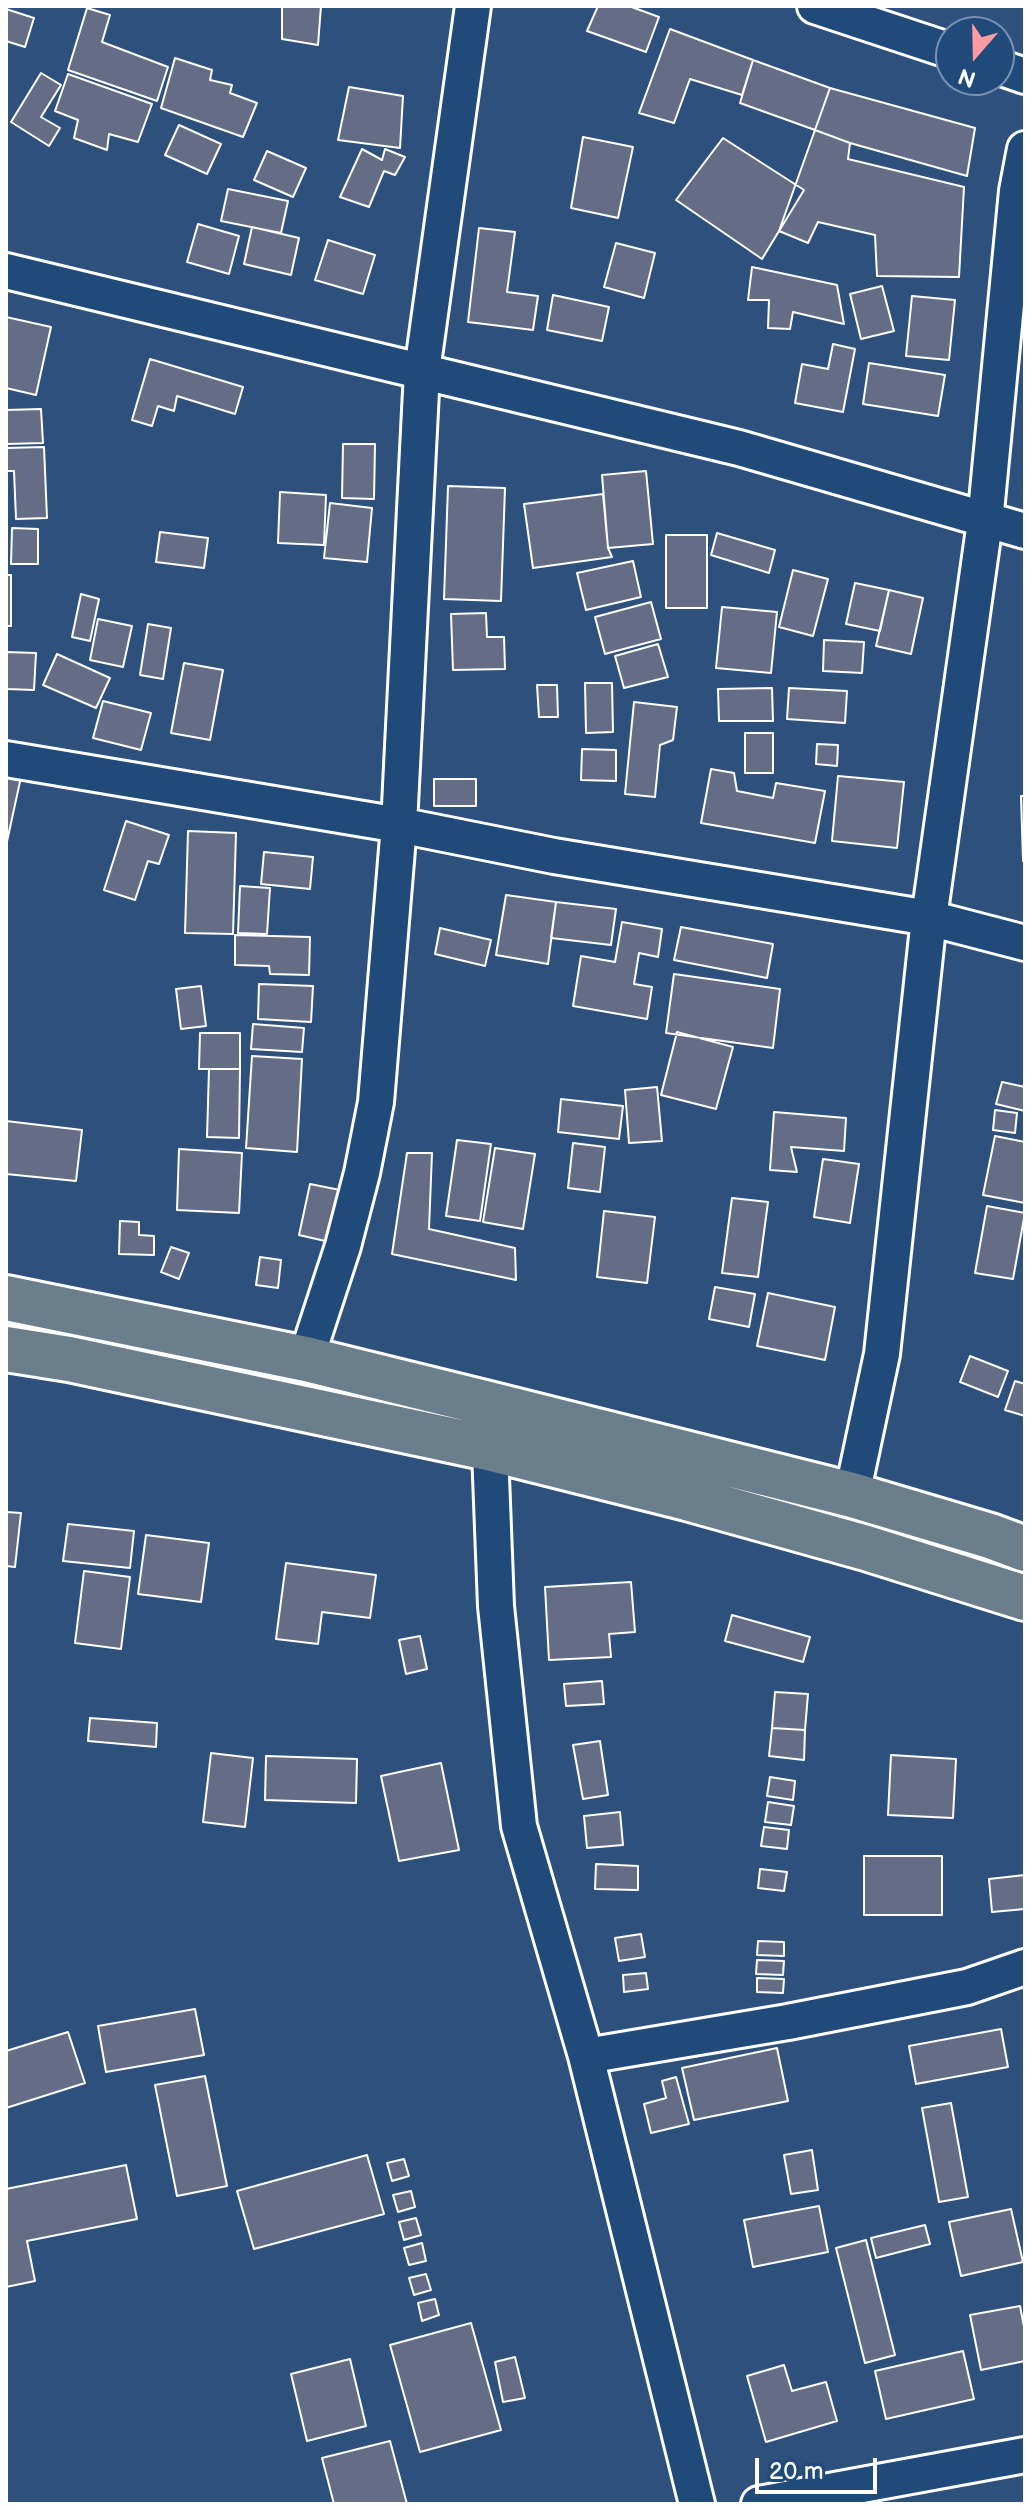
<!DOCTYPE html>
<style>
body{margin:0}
#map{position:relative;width:1031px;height:2510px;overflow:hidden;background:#2d517c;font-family:"Balsamiq Sans",sans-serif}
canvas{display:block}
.frame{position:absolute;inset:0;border:8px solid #fff;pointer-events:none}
.north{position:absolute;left:935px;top:16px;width:80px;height:80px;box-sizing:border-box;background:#1f4a7a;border:2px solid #7992af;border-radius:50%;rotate:200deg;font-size:22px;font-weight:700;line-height:32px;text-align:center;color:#fff}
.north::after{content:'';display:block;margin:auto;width:28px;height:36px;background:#ff9aa2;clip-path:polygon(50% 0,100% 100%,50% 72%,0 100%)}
.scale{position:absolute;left:755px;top:2458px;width:122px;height:36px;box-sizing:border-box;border:4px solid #fff;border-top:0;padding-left:10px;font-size:24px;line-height:28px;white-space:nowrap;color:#fff;-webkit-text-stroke:6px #1f4a7a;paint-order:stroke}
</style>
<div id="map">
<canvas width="1031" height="2510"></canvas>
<div class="frame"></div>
<div class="north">N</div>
<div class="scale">20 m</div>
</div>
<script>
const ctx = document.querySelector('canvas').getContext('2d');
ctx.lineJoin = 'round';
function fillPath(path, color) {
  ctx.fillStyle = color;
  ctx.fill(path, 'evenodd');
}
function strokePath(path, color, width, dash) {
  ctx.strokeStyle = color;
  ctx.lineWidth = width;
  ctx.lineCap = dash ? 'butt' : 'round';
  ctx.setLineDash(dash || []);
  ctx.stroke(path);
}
const building = new Path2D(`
 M282,6H321L318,45L282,39Z
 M598,6H629L659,17L646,52L587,31Z
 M87,8L110,15L102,42L168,67L157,101L68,70Z
 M6,9L34,18L25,47L6,41Z
 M670,29L753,60L742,95L690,79L674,123L639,113Z
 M175,58L212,70L210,80L232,85L230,93L257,103L243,137L161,108Z
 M753,60L830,88L815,130L740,103Z
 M41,73L61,85L41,117L60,128L49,146L11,122Z
 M68,74L152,104L138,142L109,134L107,150L74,138L78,120L55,111Z
 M349,87L403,96L400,148L338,140Z
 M830,88L975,128L967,176L850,143L815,130Z
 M179,125L221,144L207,174L165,155Z
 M815,130L850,143L848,159L964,187L959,277L877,276L875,235L818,222L808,243L779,231Z
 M583,137L633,147L618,218L571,208Z
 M723,138L804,190L762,259L676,200Z
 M362,149L382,160L385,149L405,157L395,175L384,171L369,207L340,197Z
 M267,151L306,168L293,197L254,180Z
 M228,189L288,201L281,233L221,221Z
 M198,224L239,236L229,274L187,262Z
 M252,227L299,238L291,275L244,264Z
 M479,228L515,232L507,292L538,296L533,330L468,322Z
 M328,240L375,255L363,294L315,280Z
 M616,243L655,253L644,298L604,287Z
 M752,267L837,285L844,324L793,312L790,329L768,328L769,300H748Z
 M882,286L894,331L861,339L850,294Z
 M553,295L609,307L602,341L547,330Z
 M912,296L955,300L949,360L906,356Z
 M6,317L51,327L36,395L6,388Z
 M833,344L855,349L843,412L795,403L802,364L828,369Z
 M150,359L243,387L235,414L177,396L174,411L158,406L152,426L132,420Z
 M869,363L945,375L938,416L863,404Z
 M41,409L43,443L6,444V410Z
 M343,444H375L374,499L342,498Z
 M44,447L47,518L16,519L14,471H6V448Z
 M646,471L653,544L608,548L602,475Z
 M448,486L505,488L501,601L444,599Z
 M280,492L326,495L324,545L278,543Z
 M603,494L608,548L612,557L533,568L524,504Z
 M330,503L372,508L367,562L324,558Z
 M12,528L38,529V564H11Z
 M160,532L208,538L204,568L156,562Z
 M717,533L775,550L769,573L711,555Z
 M666,535H707V608H666Z
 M633,561L641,597L586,610L577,573Z
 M793,570L828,579L813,636L779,627Z
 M6,575H11V626H6Z
 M855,583L889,590L880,631L846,624Z
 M889,590L923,598L911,654L876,646Z
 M81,594L99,599L90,641L72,637Z
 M651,602L661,639L605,654L595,617Z
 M722,607L777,612L771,673L716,668Z
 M486,613L487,637H504L505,669L453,670L451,614Z
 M98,619L132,626L123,667L90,660Z
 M148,624L171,628L163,679L140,675Z
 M824,640L864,642L862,673L823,671Z
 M658,644L668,677L624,688L615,656Z
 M6,652L36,653L34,690L6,689Z
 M57,654L110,678L96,708L43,685Z
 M184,663L223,670L210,740L171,733Z
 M585,683H612L613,732L586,733Z
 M537,685H557L558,717H539Z
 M772,688L773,721H719L718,689Z
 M789,688L847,691L845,723L787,719Z
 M103,701L151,713L141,750L93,738Z
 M634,702L677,707L673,740L660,745L655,797L625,794Z
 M745,733H773V773H745Z
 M817,744L838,745L837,766L816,764Z
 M582,749L616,750V781L581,780Z
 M711,769L734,773L737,791L773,798L776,783L825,791L815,843L701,823Z
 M6,773L21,777L6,846Z
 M838,776L904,782L897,848L832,841Z
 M434,779H476V806H434Z
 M1021,796H1025V861H1023Z
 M126,821L169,835L159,864L148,861L135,900L104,890Z
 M188,831L236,833L233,934L185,933Z
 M264,852L313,857L310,889L261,884Z
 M240,886L270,888L267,934L238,933Z
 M506,895L556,902L548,964L496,955Z
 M556,902L616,909L611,945L551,938Z
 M622,922L662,929L658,957L639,953L634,984L652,987L647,1019L573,1006L581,956L615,962Z
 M681,927L773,944L767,978L674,960Z
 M440,928L491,940L485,966L435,954Z
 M235,935L310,937L309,975L270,974L269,966L235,965Z
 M674,974L780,989L773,1048L666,1033Z
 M259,984L313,986L311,1022L258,1019Z
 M201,986L206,1026L181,1029L176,989Z
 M253,1024L304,1028L302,1052L251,1049Z
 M677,1032L733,1047L716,1109L661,1095Z
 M200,1033H240V1069H199Z
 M252,1056L302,1059L297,1152L246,1148Z
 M209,1069H240L239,1138L207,1137Z
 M1002,1082L1025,1087V1111L996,1104Z
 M657,1087L662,1141L629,1143L625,1090Z
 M561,1099L623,1106L619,1139L558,1132Z
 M995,1110L1017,1113L1015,1133L993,1130Z
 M774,1112L846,1118L844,1151L791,1147L797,1172L770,1170Z
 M6,1121L82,1130L76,1181L6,1174Z
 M995,1136L1025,1142V1203L983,1195Z
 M457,1140L491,1144L480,1221L446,1216Z
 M573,1143L605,1147L600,1192L568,1188Z
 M495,1148L535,1154L523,1229L483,1222Z
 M179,1149L242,1153L239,1213L177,1210Z
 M407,1153H432L429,1229L515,1248L516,1280L392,1254Z
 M823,1159L859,1164L850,1223L814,1217Z
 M310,1184L345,1191L334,1243L299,1235Z
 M732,1198L768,1202L758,1277L722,1273Z
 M987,1206L1025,1213L1013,1279L975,1273Z
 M604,1211L655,1217L647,1283L597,1277Z
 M120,1221L139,1222V1235L154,1236V1255L119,1254Z
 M171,1247L189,1253L179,1279L161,1272Z
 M260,1257L281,1260L278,1288L256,1285Z
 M715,1287L755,1294L749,1327L709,1319Z
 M768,1293L835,1307L825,1360L757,1346Z
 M970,1356L1008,1371L998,1397L960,1382Z
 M1015,1381L1025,1384V1416L1005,1410Z
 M6,1512L21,1513L15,1567L6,1566Z
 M68,1524L134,1531L130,1568L63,1561Z
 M146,1535L209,1543L201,1602L138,1594Z
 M286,1563L376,1575L370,1618L322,1612L318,1644L276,1639Z
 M84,1571L130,1577L121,1649L75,1643Z
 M631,1582L635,1632L609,1634L611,1657L549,1660L545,1587Z
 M732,1615L810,1637L803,1662L725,1641Z
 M420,1636L427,1669L406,1674L399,1640Z
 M602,1681L604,1704L566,1706L564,1684Z
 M775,1692L808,1694L805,1730L772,1728Z
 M90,1718L157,1723L156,1747L88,1741Z
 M772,1728L805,1730L804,1760L769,1756Z
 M600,1741L608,1795L583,1799L573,1745Z
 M211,1753L253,1758L245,1827L203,1822Z
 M891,1755L956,1759L953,1818L888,1815Z
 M266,1756L357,1759L356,1803L265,1800Z
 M441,1763L459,1850L399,1861L381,1776Z
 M770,1777L795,1781L793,1800L767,1796Z
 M768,1802L794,1806L791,1825L765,1822Z
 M620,1812L623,1845L587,1848L584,1816Z
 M764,1827L789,1830L787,1849L761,1846Z
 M864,1856H942V1915H864Z
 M596,1864L638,1866V1890L595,1889Z
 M760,1869L787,1872L784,1891L758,1888Z
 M1025,1875V1909L992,1912L989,1879Z
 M641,1934L645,1957L619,1961L615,1938Z
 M758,1941L784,1942V1956L757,1955Z
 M757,1960L784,1961L783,1975L756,1974Z
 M646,1973L648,1989L624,1992L623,1975Z
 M757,1978L784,1979L783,1993L757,1992Z
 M195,2009L204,2055L106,2072L98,2026Z
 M1001,2029L1008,2067L916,2084L909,2046Z
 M68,2032L85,2083L6,2108V2051Z
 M777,2048L788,2101L694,2120L682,2068Z
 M205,2076L227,2186L177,2196L155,2085Z
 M676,2077L689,2124L651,2133L644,2104L666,2098L662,2081Z
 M951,2103L968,2197L939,2202L922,2108Z
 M812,2150L818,2190L791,2194L784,2155Z
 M367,2155L384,2214L254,2249L237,2191Z
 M404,2159L409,2176L392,2181L387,2163Z
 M126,2165L137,2219L27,2241L35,2281L6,2287V2189Z
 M411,2191L415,2207L398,2212L393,2195Z
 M819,2206L828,2252L753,2267L744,2220Z
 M1011,2209L1023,2262L961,2276L949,2222Z
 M416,2218L421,2235L404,2240L399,2222Z
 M925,2225L930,2244L876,2258L871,2238Z
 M866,2240L895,2355L865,2363L836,2248Z
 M422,2243L426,2261L409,2265L404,2248Z
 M426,2274L431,2290L414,2295L409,2278Z
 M435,2299L439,2315L422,2321L418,2303Z
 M1020,2306L1025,2332V2361L981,2370L970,2315Z
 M471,2323L501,2430L420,2452L390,2345Z
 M963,2351L974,2399L886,2419L875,2371Z
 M515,2357L525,2398L503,2402L495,2362Z
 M350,2359L366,2426L307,2441L291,2374Z
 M784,2365L792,2391L826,2382L837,2421L766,2442L747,2376Z
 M390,2441L407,2504H334L322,2458Z`);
const minor = new Path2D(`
 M815,6L951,51
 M999,67L1025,76
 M6,271L739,448L1025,531
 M6,759L399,825L554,856L929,918L1025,943
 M306,1359L343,1246L362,1173L376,1102L399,825L422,371L473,6
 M489,1425L496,1606L519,1826L586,2056L697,2504
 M852,1495L882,1354L929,918L985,522L1017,191L1025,149
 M586,2056L788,2022L967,1987L1025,1967
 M759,2504L1025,2455`);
const primary = new Path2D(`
 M6,1298L306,1359L489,1404L852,1495L990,1536L1025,1549
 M6,1349L69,1359L488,1448L687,1498L866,1548L1025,1598`);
fillPath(building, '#646c86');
strokePath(building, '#fff', 2);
strokePath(minor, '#fff', 40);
strokePath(primary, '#fff', 50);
strokePath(minor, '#1f4a7a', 34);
strokePath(primary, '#6b7e8b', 44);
</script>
